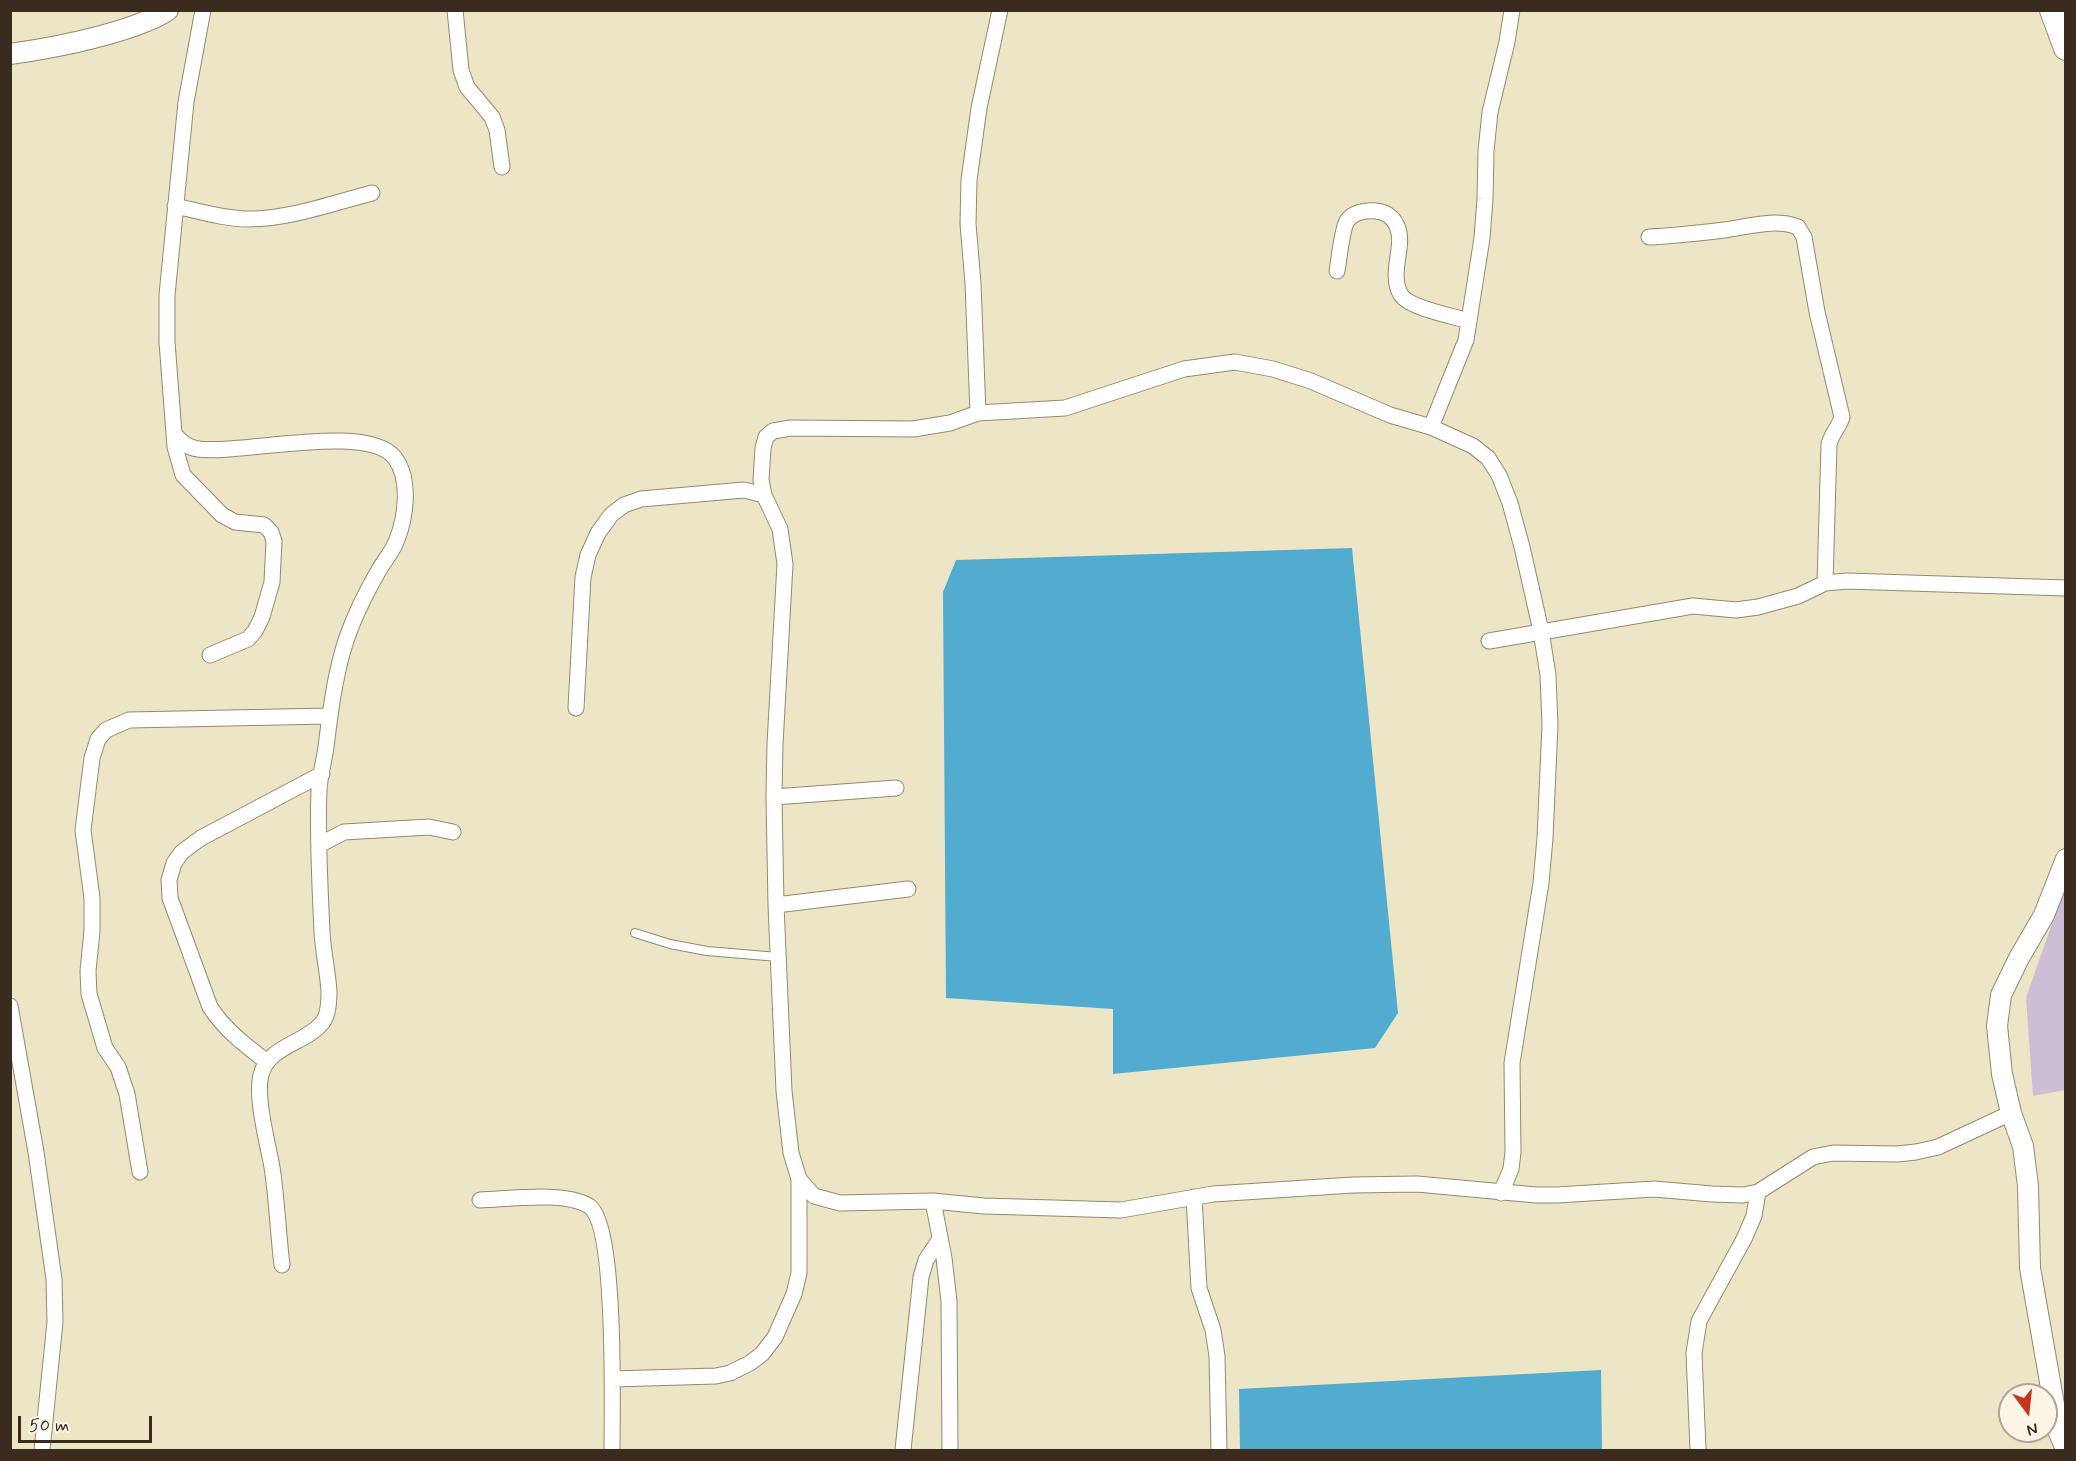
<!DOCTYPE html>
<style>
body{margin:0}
#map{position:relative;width:2076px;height:1461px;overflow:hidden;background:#ede6c6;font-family:Mynerve,sans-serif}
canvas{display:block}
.frame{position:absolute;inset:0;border:12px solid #3b2a1e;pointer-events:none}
.north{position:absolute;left:1998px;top:1383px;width:60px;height:60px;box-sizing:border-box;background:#fcf5e5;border:2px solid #afa495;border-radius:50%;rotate:165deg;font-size:16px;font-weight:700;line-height:24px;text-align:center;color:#3b2a1e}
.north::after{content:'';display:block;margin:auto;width:21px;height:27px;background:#c8321e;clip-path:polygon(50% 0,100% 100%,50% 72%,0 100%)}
.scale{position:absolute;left:18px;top:1416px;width:134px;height:27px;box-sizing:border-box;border:3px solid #3b2a1e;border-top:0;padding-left:8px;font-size:18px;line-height:21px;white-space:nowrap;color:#3b2a1e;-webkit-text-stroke:4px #fcf5e5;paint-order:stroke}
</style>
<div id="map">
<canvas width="2076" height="1461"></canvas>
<div class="frame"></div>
<div class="north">N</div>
<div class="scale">50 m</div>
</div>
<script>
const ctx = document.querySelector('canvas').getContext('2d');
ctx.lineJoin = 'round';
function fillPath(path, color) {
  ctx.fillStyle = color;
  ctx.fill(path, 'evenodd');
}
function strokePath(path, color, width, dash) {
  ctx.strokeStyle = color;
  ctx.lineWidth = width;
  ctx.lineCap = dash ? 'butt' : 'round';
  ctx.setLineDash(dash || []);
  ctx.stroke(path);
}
const industrial = new Path2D(`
 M2065,886V1090L2033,1096L2026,998Z`);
const water = new Path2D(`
 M1352,548L1398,1013L1375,1048L1113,1074V1009L946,998L943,592L956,560Z
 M1601,1370L1602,1450H1240L1239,1389Z`);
const service = new Path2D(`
 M635,933L670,944L707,951L778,957`);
const minor = new Path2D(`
 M203,10L186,102L167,295V342L175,447L183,475L222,515L235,522L264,525L271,532L274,541L272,582L262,617L255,631L248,639L210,655
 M455,10L461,70L467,87L492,117L497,130L502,167
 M1512,10L1507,42L1490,112L1486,151L1485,199L1482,238L1466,340L1431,427L1390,415L1311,381L1273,369L1235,362L1184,369L1065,408L978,413L950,423L913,429L791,428L773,431L766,437L763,448L761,480L764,495L780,529L785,564L775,744L774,797L776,905L784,1091L791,1153L799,1179L814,1196L840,1203L933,1201L984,1206L1121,1210L1213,1194L1353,1185L1417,1184L1536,1195H1557L1654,1189L1712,1194L1743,1195L1758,1192L1813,1157L1833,1153L1897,1154L1916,1152L1938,1147L2011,1113
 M175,206C199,211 224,219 249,219C290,219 333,203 372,193
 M1649,237C1674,236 1699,233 1724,230C1748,227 1774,218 1798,227L1804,237L1817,312L1842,417C1839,427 1832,433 1829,444L1825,583
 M1337,271C1339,260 1342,229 1347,221C1353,212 1366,210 1376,211C1386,212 1393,217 1397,226C1406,246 1388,273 1401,295C1409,308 1453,316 1469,321
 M978,413L973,283L968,224L969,180L979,108L1000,10
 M1431,427L1473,446L1488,458L1499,475L1510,503L1522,547L1541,631L1548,675L1550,725L1545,838L1541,883L1512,1063L1513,1152L1511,1169L1501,1193
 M175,435C182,442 188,448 198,449C240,455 368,422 395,458C411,480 406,518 396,542C392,552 384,561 379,570C365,594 351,623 343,650C334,682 330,714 326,747C324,761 320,775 319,790C317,837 320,885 322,932C323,952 328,972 329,992C329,1001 328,1016 322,1023C306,1043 268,1046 261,1075C255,1096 268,1145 272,1167C277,1200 278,1233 282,1265
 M1489,641L1693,606L1736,610L1758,607L1798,596L1825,583L1847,581L2066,588
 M576,708L583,577L588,555L598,533L611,515L624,505L641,499L744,490L764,495
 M774,797L896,788
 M319,845L344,832L429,827L453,832
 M776,905L908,889
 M10,1006L36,1152L54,1279L55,1322L42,1450
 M267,1062C245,1045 225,1030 210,1007L170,898L169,880L174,863L182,852L201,838L322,774
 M140,1172L127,1094L118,1067L105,1048L89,994L88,971L92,931V898L83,830L92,758L98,739L106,730L129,720L330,716
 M1194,1197L1199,1288L1213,1330L1217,1356L1219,1450
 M480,1200C510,1199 565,1191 589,1206C617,1225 612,1412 612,1450
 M933,1201L944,1258L949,1301L950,1450
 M612,1379L716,1376L730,1373L750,1363L762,1354L775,1337L794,1294L799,1273V1179
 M903,1450L921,1277L926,1260L940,1239
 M1698,1450L1694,1353L1699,1321L1744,1239L1754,1216L1758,1192`);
const tertiary = new Path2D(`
 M10,54C53,48 93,40 134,26C146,21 158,18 168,10
 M2066,859L2044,915L2019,958L2001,995L1997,1026L2002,1074L2011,1113L2023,1146L2028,1186L2030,1268L2059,1433L2066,1449`);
const primary = new Path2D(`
 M2052,10L2066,48`);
fillPath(industrial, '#ccbed4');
fillPath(water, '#51accf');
strokePath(service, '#948872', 10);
strokePath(minor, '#948872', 17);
strokePath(tertiary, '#948872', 22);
strokePath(primary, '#948872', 26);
strokePath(service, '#fff', 8);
strokePath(minor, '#fff', 15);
strokePath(tertiary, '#fff', 20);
strokePath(primary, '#fff', 24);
</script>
